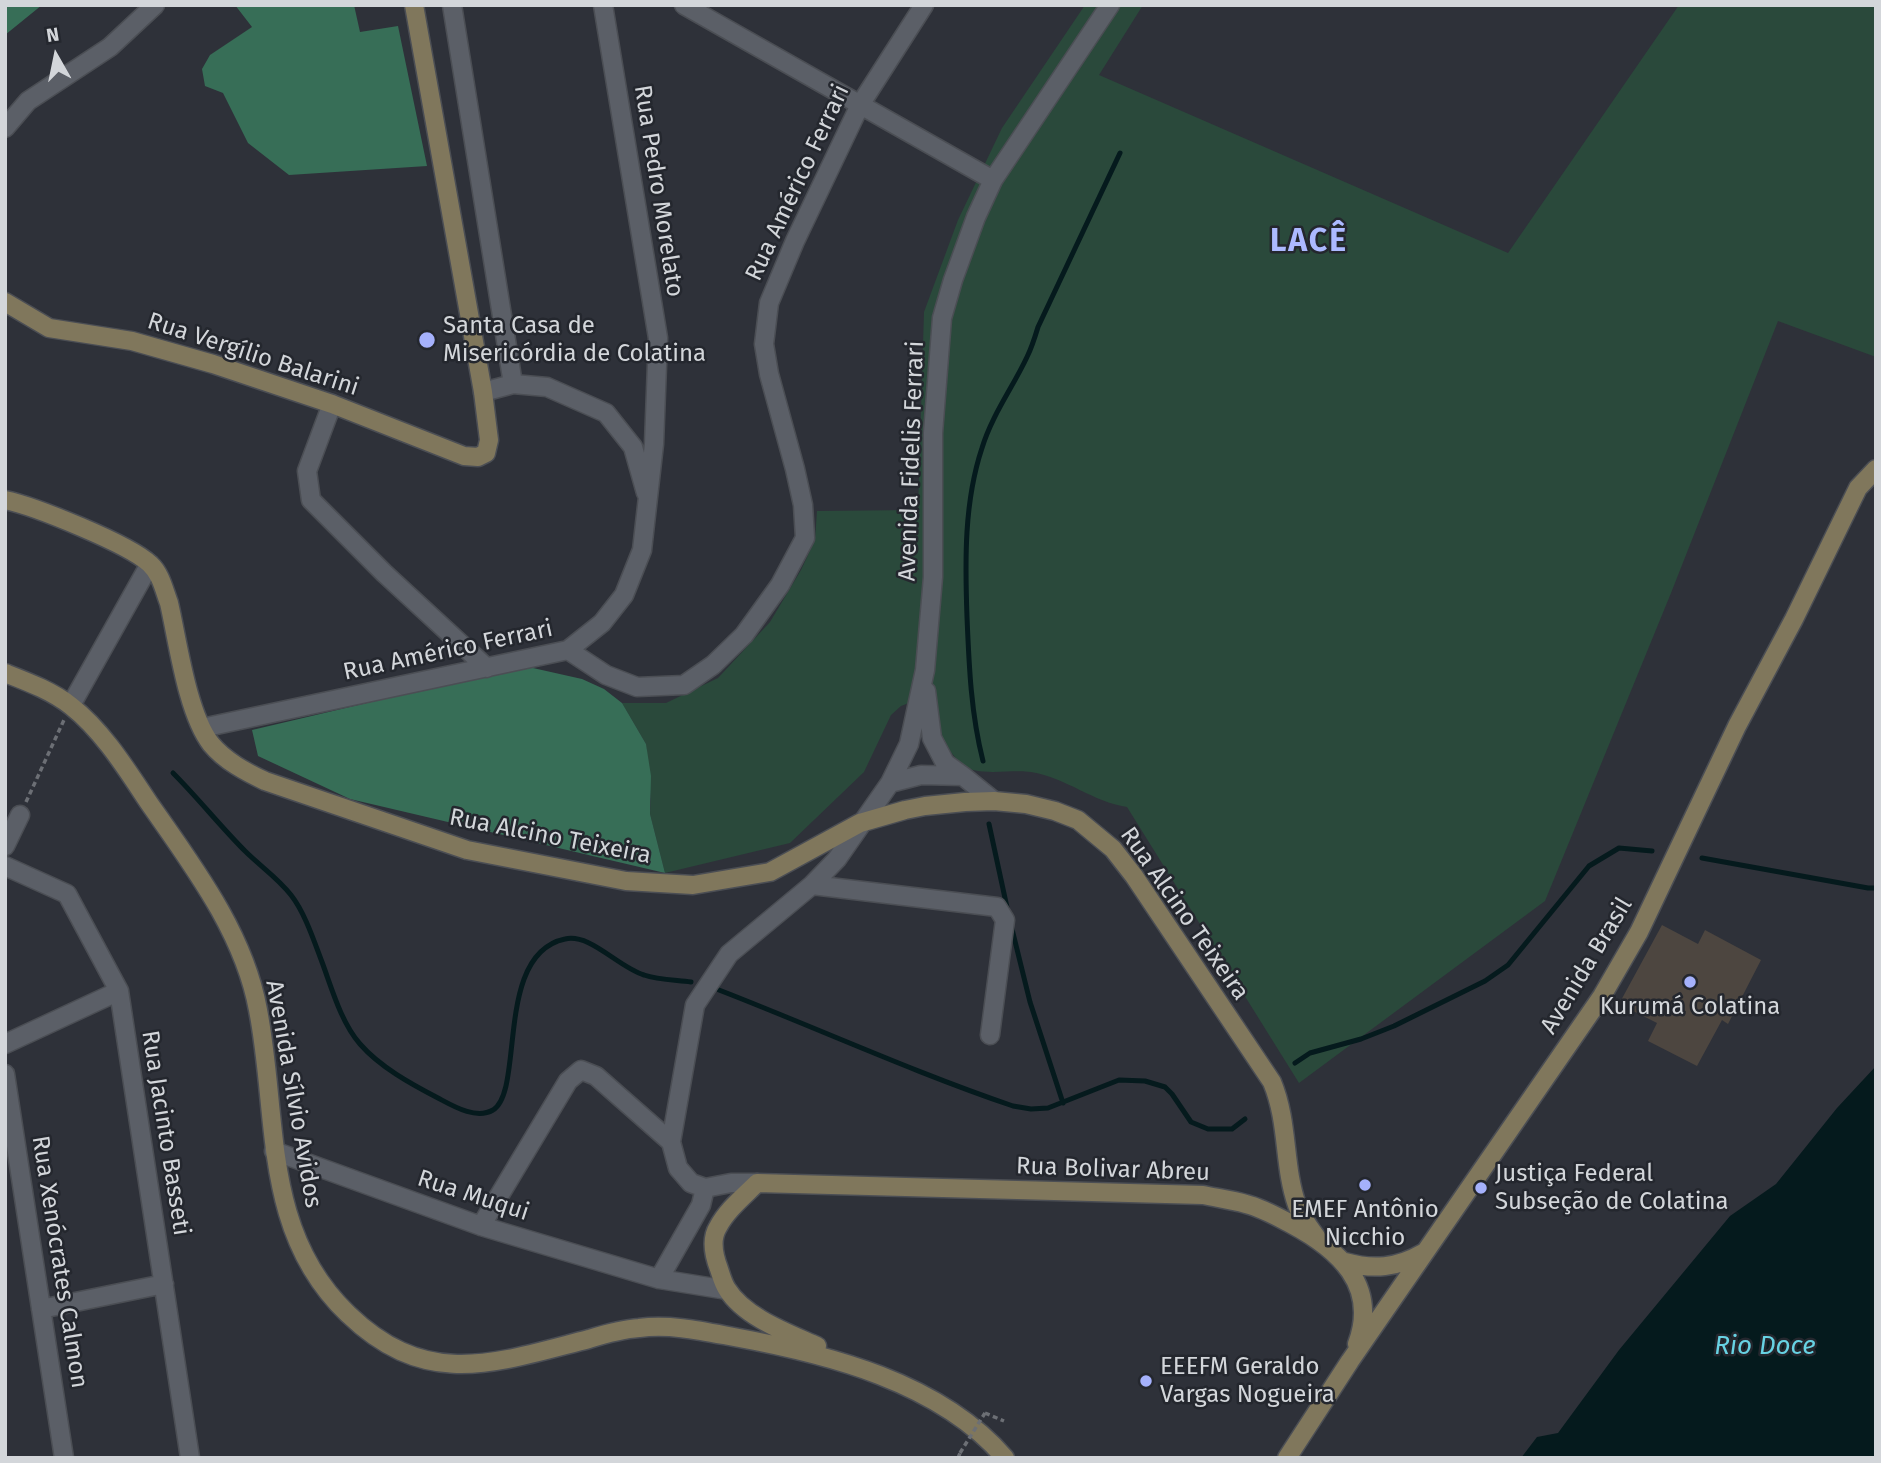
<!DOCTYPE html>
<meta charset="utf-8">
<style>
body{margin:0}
#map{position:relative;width:1881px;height:1463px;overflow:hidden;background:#2e3139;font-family:"Fira Sans",sans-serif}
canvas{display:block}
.frame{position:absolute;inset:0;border:7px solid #d3d6da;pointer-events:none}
.north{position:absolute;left:21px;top:21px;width:70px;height:70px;-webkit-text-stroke:5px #24272e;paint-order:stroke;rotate:351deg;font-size:19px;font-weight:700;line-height:28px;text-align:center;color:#d3d6da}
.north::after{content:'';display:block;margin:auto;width:24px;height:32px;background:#d3d6da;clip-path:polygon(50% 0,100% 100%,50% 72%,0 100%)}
</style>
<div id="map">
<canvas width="1881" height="1463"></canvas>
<div class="frame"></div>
<div class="north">N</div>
</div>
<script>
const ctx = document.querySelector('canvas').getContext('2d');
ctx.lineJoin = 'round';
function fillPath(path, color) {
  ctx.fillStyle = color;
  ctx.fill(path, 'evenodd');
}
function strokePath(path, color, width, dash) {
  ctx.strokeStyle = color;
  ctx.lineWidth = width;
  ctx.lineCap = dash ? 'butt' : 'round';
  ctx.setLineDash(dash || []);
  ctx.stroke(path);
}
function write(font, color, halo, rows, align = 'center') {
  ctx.font = font + ' "Fira Sans",sans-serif';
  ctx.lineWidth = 5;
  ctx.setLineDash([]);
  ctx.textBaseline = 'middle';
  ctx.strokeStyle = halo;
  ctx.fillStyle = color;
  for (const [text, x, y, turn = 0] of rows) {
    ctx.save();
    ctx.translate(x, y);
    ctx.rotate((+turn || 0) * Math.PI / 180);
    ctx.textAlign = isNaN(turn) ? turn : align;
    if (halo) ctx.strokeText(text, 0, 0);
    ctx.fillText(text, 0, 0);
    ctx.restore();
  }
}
const green = new Path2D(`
 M1085,5H1143L1099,75L1508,253L1679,5H1876V357L1778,321L1671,593L1545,901L1299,1083L1127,807C1093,802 1067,778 1031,772C1012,769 976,777 963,765C942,747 934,719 914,701L901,706L891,715L864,772L790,843L665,873L650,814L651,800L646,744L622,703H666L718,678L770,622L801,570L815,540L817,511L918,510L924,312L958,220L1002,128Z`);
const forest = new Path2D(`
 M5,5H42L5,35Z
 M235,5H354L360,32L398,26L427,166L289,175L248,143L223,93L205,86L202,69L210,55L252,27Z
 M524,666L582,679L604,689L622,703L646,744L651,776L650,814L665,873L350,799L258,756L252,730Z`);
const water = new Path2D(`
 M1876,1066V1458H1521L1537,1437L1558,1433L1619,1350L1730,1216L1776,1184L1837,1108Z`);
const stream = new Path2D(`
 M983,761C971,714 969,666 967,617C965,561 964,502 982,448C992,415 1013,387 1027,357C1032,347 1035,337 1038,327L1120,153
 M173,773C198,798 220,826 245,851C260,866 278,878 291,895C305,913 314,941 322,962C332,989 341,1022 360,1044C380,1067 411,1084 438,1098C453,1106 476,1120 493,1110C525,1090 494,954 565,939C590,933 618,967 644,975C658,980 676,980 691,982
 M989,824L1008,912
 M1702,858L1868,888H1876
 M1011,925L1030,1002L1063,1103
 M719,990C817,1028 913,1072 1013,1106L1031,1109L1048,1108L1119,1080L1145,1081L1165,1087L1172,1094L1191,1122L1208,1129H1232L1245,1119
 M1295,1063L1310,1053L1361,1039L1394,1026L1485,981L1508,965L1589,866L1619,848L1652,851`);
const building = new Path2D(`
 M1662,925L1698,944L1705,930L1761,960L1728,1024L1722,1020L1697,1066L1648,1041L1657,1023L1619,1004Z`);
const path = new Path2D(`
 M26,802L64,720
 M985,1413L1004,1421
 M958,1458L960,1453`);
const street = new Path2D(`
 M452,5L513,384
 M684,5L993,180
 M5,128L28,101L110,47L155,5
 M483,392L513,384L547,387L606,413L633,447L646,493
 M332,404L307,471L311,500L384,573L487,668
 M568,650L602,623L624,595L642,550L654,444L658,338L603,5
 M926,691L932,738L945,763L963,776
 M71,705L150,564
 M202,728L568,650L606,675L637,687L684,685L713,665L744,635L780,585L805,538L803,505L795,469L769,374L764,344L769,303L795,241L860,105L924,5
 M890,783L909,744L925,670L933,577V433L942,318L953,280L976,217L993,180L1110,5
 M5,846L20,815
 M5,866L67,894L119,991L190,1458
 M812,885L997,907L1005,920L990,1035
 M5,1044L119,991
 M5,1074L64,1458
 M671,1142L695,1005L729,954L812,885L837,859L890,783L921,775L963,776L994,801
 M274,1151L481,1226L659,1279L727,1290
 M481,1226L568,1081L581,1070L596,1076L671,1142L678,1168L691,1183L705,1188L731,1183H757
 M659,1279L701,1205L705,1188
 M41,1309L164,1284`);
const secondary = new Path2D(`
 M5,302L49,328L132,341L213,364L332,404L464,456L478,457L486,453L489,440L483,392L414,5
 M5,500C34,506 129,544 150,564C161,574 164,590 169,603C178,642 187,713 211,744C225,761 246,772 265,781L467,850L626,881L693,885L770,872L860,823L905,810L925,806L965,802L994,801L1026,804L1055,811L1078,820L1113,849L1134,876L1272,1082C1289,1123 1283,1165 1297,1205C1301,1217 1309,1227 1317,1238
 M5,673C28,682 52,691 71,706C103,731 127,770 149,803C193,866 244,933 258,1010C279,1117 261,1231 348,1314C427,1390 495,1363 589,1339C605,1334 622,1329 639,1328C671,1324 702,1331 734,1337C827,1354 940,1382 1005,1458
 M1345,1262C1373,1270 1397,1268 1423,1253
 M817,1346C788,1333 744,1317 727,1289C723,1283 721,1275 719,1269C714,1256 710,1240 718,1227C727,1210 743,1197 757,1183L1203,1195C1217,1198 1232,1200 1246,1204C1262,1208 1276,1216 1291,1224C1338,1249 1379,1285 1357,1344
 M1287,1458L1350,1361L1602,996L1639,932L1737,726L1794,619L1858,488L1876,469`);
const pathBridge = new Path2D(`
 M960,1453L985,1413`);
const markers = [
 [427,340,9,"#a5b1fc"],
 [1690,982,7,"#a5b1fc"],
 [1365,1185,7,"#a5b1fc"],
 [1481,1188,7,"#a5b1fc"],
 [1146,1381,7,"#a5b1fc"]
];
const streetNames = [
 ["Rua Américo Ferrari",798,183,-65],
 ["Rua Pedro Morelato",658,191,81],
 ["Rua Vergílio Balarini",253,355,18],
 ["Avenida Fidelis Ferrari",912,461,-88],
 ["Rua Américo Ferrari",448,651,-12],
 ["Rua Alcino Teixeira",550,837,11],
 ["Rua Alcino Teixeira",1184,914,55],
 ["Avenida Brasil",1587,966,-59],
 ["Avenida Sílvio Avidos",293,1094,80],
 ["Rua Jacinto Basseti",165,1133,81],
 ["Rua Bolivar Abreu",1113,1170,2],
 ["Rua Muqui",473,1196,18],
 ["Rua Xenócrates Calmon",59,1262,81]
];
const poiNames = [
 ["Santa Casa de",443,326],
 ["Misericórdia de Colatina",443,354],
 ["Kurumá Colatina",1690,1007,"center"],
 ["Justiça Federal",1495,1174],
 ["Subseção de Colatina",1495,1202],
 ["EMEF Antônio",1365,1210,"center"],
 ["Nicchio",1365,1238,"center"],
 ["EEEFM Geraldo",1160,1367],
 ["Vargas Nogueira",1160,1395]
];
const waterNames = [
 ["Rio Doce",1765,1347]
];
const districtNames = [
 ["LACÊ",1309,242]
];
fillPath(green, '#2a493b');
fillPath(forest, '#376e57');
fillPath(water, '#051a1d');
strokePath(stream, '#051a1d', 5);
fillPath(building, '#4d4640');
strokePath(street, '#4b4e54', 21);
strokePath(secondary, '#4b4e54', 21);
strokePath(path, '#6c6f75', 3.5, [5, 3.5]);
strokePath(street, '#5b5f67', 18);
strokePath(secondary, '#80775c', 18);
strokePath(pathBridge, '#6c6f75', 3.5, [5, 3.5]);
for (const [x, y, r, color] of markers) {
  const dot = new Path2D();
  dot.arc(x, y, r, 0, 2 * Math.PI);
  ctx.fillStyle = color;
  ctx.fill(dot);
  strokePath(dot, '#24272e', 2.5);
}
write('24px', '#d3d6da', '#24272e', streetNames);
write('24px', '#d3d6da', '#24272e', poiNames, 'left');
write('italic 26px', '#67d2e3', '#24272e', waterNames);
ctx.letterSpacing = '2px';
write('bold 32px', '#acb9ff', '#24272e', districtNames);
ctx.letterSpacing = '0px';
</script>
